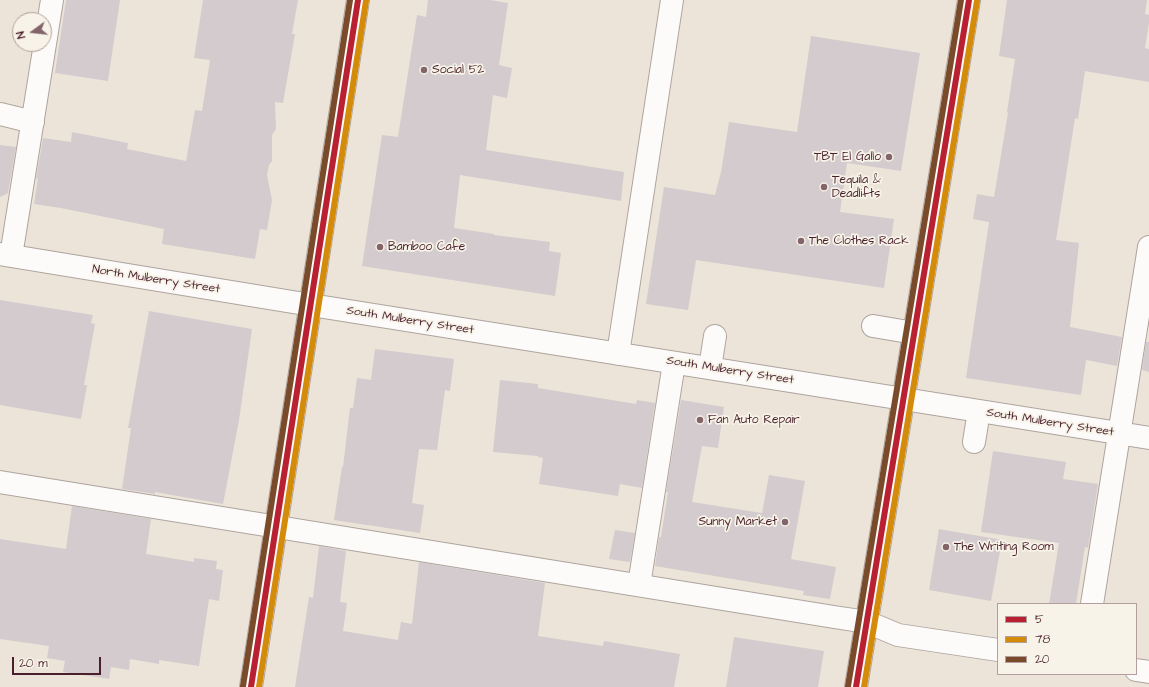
<!DOCTYPE html>
<style>
body{margin:0}
#map{position:relative;width:1149px;height:687px;overflow:hidden;background:#ece4d8;font-family:"Architects Daughter",sans-serif}
canvas{display:block}
.legend{position:absolute;left:997px;top:603px;width:140px;height:72px;box-sizing:border-box;background:#f7f3e8;border:1px solid #b29e9c;margin:0;padding:5px 7px;list-style:none;font-size:12px;color:#4a1f2b}
.legend li{display:flex;align-items:center;gap:8px;height:20px}
.legend b{width:20px;border:1px solid #b29e9c}
.north{position:absolute;left:12px;top:12px;width:40px;height:40px;box-sizing:border-box;background:#f7f3e8;border:1px solid #b29e9c;border-radius:50%;rotate:255deg;font-size:11px;font-weight:700;line-height:16px;text-align:center;color:#4a1f2b}
.north::after{content:'';display:block;margin:auto;width:14px;height:18px;background:#836468;clip-path:polygon(50% 0,100% 100%,50% 72%,0 100%)}
.scale{position:absolute;left:12px;top:657px;width:89px;height:18px;box-sizing:border-box;border:2px solid #4a1f2b;border-top:0;padding-left:5px;font-size:12px;line-height:14px;white-space:nowrap;color:#4a1f2b;-webkit-text-stroke:3px #f7f3e8;paint-order:stroke}
</style>
<div id="map">
<canvas width="1149" height="687"></canvas>
<ul class="legend">
<li><b style="height:5px;background:#b92031"></b>5</li>
<li><b style="height:5px;background:#d48b09"></b>78</li>
<li><b style="height:5px;background:#7a4b2a"></b>20</li>
</ul>
<div class="north">N</div>
<div class="scale">20 m</div>
</div>
<script>
const ctx = document.querySelector('canvas').getContext('2d');
ctx.lineJoin = 'round';
function fillPath(path, color) {
  ctx.fillStyle = color;
  ctx.fill(path, 'evenodd');
}
function strokePath(path, color, width, dash) {
  ctx.strokeStyle = color;
  ctx.lineWidth = width;
  ctx.lineCap = dash ? 'butt' : 'round';
  ctx.setLineDash(dash || []);
  ctx.stroke(path);
}
function write(font, color, halo, rows, align = 'center') {
  ctx.font = font + ' "Architects Daughter",sans-serif';
  ctx.lineWidth = 3.5;
  ctx.setLineDash([]);
  ctx.textBaseline = 'middle';
  ctx.strokeStyle = halo;
  ctx.fillStyle = color;
  for (const [text, x, y, turn = 0] of rows) {
    ctx.save();
    ctx.translate(x, y);
    ctx.rotate((+turn || 0) * Math.PI / 180);
    ctx.textAlign = isNaN(turn) ? turn : align;
    if (halo) ctx.strokeText(text, 0, 0);
    ctx.fillText(text, 0, 0);
    ctx.restore();
  }
}
const building = new Path2D(`
 M66,0H120L108,81L55,73Z
 M203,0H298L292,34H295L283,103L275,102L276,129L272,135V161L269,165L267,175L272,200L267,230L260,229L255,259L162,244L164,229L61,208L34,204L38,178L36,179L43,138L71,142L72,132L128,143L127,149L186,161L195,110L202,111L210,60L194,58Z
 M428,0H490L508,3L499,65L512,68L507,98L493,95L486,150L624,172L621,201L460,175L454,228L494,234V235L550,242L549,251L561,253L555,296L362,266L382,135L398,137L417,15L426,17Z
 M1007,0H1147L1145,14L1149,15V23L1145,48L1149,49V82L1085,71L1078,119L1075,118L1056,240L1079,243L1070,327L1122,337L1117,366L1086,360L1081,395L966,378L989,222L973,219L977,194L994,197L1008,113L1007,112L1015,59L999,56Z
 M811,36L920,53L901,171L847,163L840,212L894,219L884,288L696,260L688,310L646,304L664,187L715,195L721,172L729,122L797,132Z
 M0,145L16,147L8,193L0,197Z
 M0,300L93,315L91,323L95,324L84,385H87L81,419L0,405Z
 M149,311L252,329L239,420L223,504L155,492V494L122,489L131,428H128Z
 M1146,342H1149V372L1142,370Z
 M375,349L454,359L450,391L445,390L437,450L419,449L412,503L424,505L420,533L334,520L342,467H343L350,408H353L357,378L371,380Z
 M500,380L538,384V388L636,404L637,400L655,403L642,488L620,484L618,496L539,484L543,458L538,457V456L493,452Z
 M681,400L724,407L718,448L702,446L692,502L762,513L769,475L805,481L791,559L836,567L830,599L803,595L804,591L655,566L659,537H661L668,492H666Z
 M993,451L1066,462L1063,479L1098,484L1088,548L1085,547L1076,604H1049L1059,543L981,532Z
 M72,506L151,519L146,554L194,562V558L217,561L216,569L223,570L219,601L209,599L199,666L159,660V664L130,659L129,670L111,667L109,679L63,672L65,661L47,658L49,646L0,639V539L66,549Z
 M939,529L1002,540L991,601L929,590Z
 M615,530L635,533L630,562L609,559Z
 M319,546L346,551L340,602L347,603L343,631L398,640L401,622L412,624L419,562L545,583L538,636L603,646L604,641L680,654L674,687H295L309,597L313,598Z
 M734,637L824,651L818,687H726Z`);
const minor = new Path2D(`
 M0,114L33,122
 M0,254L311,305L1149,438
 M11,256L52,0
 M873,326L914,333
 M618,354L672,0
 M710,368L715,336
 M974,442L979,411
 M0,482L834,617L867,622L898,635L998,650
 M639,585L674,363
 M1092,604L1149,247
 M1136,670L1149,672`);
const major = new Path2D(`
 M251,687L358,0
 M856,687L969,0`);
const bus1 = new Path2D(`
 M251,687L358,0
 M856,687L969,0`);
const bus2 = new Path2D(`
 M259,687L366,1
 M864,687L977,1`);
const bus3 = new Path2D(`
 M243,686L350,0
 M848,686L961,0`);
const markers = [
 [424,70,4,"#836468"],
 [889,157,4,"#836468"],
 [824,187,4,"#836468"],
 [801,241,4,"#836468"],
 [380,247,4,"#836468"],
 [700,420,4,"#836468"],
 [785,522,4,"#836468"],
 [946,547,4,"#836468"]
];
const poiNames = [
 ["Social 52",432,70],
 ["TBT El Gallo",881,157,"right"],
 ["Tequila &",832,180],
 ["Deadlifts",832,194],
 ["The Clothes Rack",809,241],
 ["Bamboo Cafe",388,247],
 ["Fan Auto Repair",708,420],
 ["Sunny Market",777,522,"right"],
 ["The Writing Room",954,547]
];
const streetNames = [
 ["North Mulberry Street",156,280,9],
 ["South Mulberry Street",410,321,9],
 ["South Mulberry Street",730,371,9],
 ["South Mulberry Street",1050,423,9]
];
fillPath(building, '#d3cbce');
strokePath(minor, '#aea49f', 24);
strokePath(major, '#aea49f', 24);
strokePath(minor, '#fcfbf9', 22);
strokePath(major, '#fcfbf9', 22);
strokePath(bus1, '#b92031', 6);
strokePath(bus2, '#d48b09', 6);
strokePath(bus3, '#7a4b2a', 6);
for (const [x, y, r, color] of markers) {
  const dot = new Path2D();
  dot.arc(x, y, r, 0, 2 * Math.PI);
  ctx.fillStyle = color;
  ctx.fill(dot);
  strokePath(dot, '#f7f3e8', 1.5);
}
write('12px', '#4a1f2b', '#f7f3e8', poiNames, 'left');
write('12px', '#4a1f2b', '#f7f3e8', streetNames);
</script>
